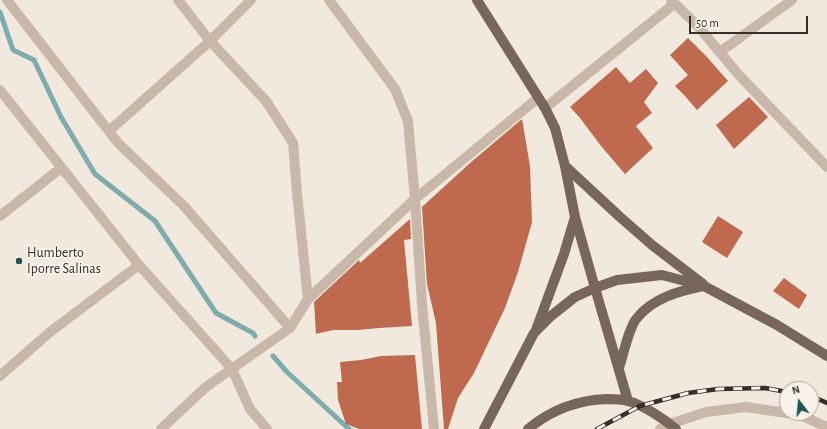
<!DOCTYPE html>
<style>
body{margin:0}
#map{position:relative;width:827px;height:429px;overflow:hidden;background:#f1e8de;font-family:"Alegreya Sans",sans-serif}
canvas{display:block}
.north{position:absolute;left:779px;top:381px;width:40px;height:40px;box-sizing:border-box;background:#f9f2ea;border:1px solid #aba49d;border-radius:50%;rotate:344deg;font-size:11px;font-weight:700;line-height:16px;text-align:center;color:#372e29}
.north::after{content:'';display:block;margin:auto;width:14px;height:18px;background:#215356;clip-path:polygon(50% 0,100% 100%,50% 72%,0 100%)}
.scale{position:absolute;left:689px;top:16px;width:119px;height:18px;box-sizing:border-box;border:2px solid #372e29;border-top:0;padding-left:5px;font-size:12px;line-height:14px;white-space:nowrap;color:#372e29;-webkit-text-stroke:3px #f9f2ea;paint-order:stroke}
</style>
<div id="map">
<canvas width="827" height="429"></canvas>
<div class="north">N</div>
<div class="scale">50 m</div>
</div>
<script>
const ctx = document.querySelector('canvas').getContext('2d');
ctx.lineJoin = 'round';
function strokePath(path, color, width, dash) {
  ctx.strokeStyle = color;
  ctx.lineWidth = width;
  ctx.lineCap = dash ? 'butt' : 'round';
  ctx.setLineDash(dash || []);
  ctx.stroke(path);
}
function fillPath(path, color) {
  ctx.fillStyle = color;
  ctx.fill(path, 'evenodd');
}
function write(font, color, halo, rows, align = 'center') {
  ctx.font = font + ' "Alegreya Sans",sans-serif';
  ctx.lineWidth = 3.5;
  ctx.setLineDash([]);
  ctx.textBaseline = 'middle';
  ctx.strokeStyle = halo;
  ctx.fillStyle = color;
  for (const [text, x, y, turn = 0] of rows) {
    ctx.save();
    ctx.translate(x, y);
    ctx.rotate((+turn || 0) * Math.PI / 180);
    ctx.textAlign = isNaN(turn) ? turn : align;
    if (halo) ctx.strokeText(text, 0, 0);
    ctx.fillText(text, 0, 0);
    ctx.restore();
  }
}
const stream = new Path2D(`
 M0,12L13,50L34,60L61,117L95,174L155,221L216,313L253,333L255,336
 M273,356L287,372L349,429`);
const building = new Path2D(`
 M688,38L707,57L728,81L697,110L685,96L675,86L688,75L670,55Z
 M616,67L630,83L646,69L658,83L644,102L652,113L636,126L653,148L625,174L601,146L580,118L570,107Z
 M749,97L768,117L734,149L716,125Z
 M522,119L530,166L532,222L518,272L505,308L474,373L458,398L448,429H444L436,323L427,284L422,207L470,163Z
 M718,216L743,232L727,258L702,242Z
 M410,219L411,239L404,240L412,326L379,328L358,330H333L316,334L314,302L359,260L360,263Z
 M784,278L807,295L799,309L773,291Z
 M415,355L422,429H359L346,424L338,400L337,382H342L340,362L361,360L381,356Z`);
const minor = new Path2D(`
 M7,0L118,143L184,206L290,328
 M329,0L395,89L408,121L415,199L422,304L434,429
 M671,0L697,25L738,74L827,167
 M720,52L792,0
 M0,90L139,265L232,369L250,409L267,429
 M545,108L674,4
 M109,131L210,41L251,0
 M0,216L61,168
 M308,299L415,199L538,98
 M0,376L50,332L139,265
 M161,429L206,387L290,328L308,299L297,193L293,143L266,101L210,41L178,0
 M660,429L670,424L706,412L746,407L800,415L827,427`);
const major = new Path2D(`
 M477,0L545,108L555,128L565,166L575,217L595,288L628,401
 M565,166L620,217L652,245L703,284
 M536,330L564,254L575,217
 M619,368C623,356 629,327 637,318C653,298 679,291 703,286
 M484,429L534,333L551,316L575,297L595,288L617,280L662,275L704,286L777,325L827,356
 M528,429C551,410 577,400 607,399C614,399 622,399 628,401C643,405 664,419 676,429`);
const rail = new Path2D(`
 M811,396L827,403
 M597,429L640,406L688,393L718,389L765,388L787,392`);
const markers = [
 [19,261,4,"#215356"]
];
const poiNames = [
 ["Humberto",27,253],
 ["Iporre Salinas",27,269]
];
strokePath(stream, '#7fabad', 5);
fillPath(building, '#bf694e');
strokePath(minor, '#c9b8aa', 10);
strokePath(major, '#78655b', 10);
strokePath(rail, '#372e29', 4.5);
strokePath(rail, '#f9f2ea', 3, [9]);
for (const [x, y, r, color] of markers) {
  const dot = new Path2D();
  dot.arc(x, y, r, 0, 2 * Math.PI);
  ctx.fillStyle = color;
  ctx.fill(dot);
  strokePath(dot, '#f9f2ea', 1.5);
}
write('14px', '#372e29', '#f9f2ea', poiNames, 'left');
</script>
